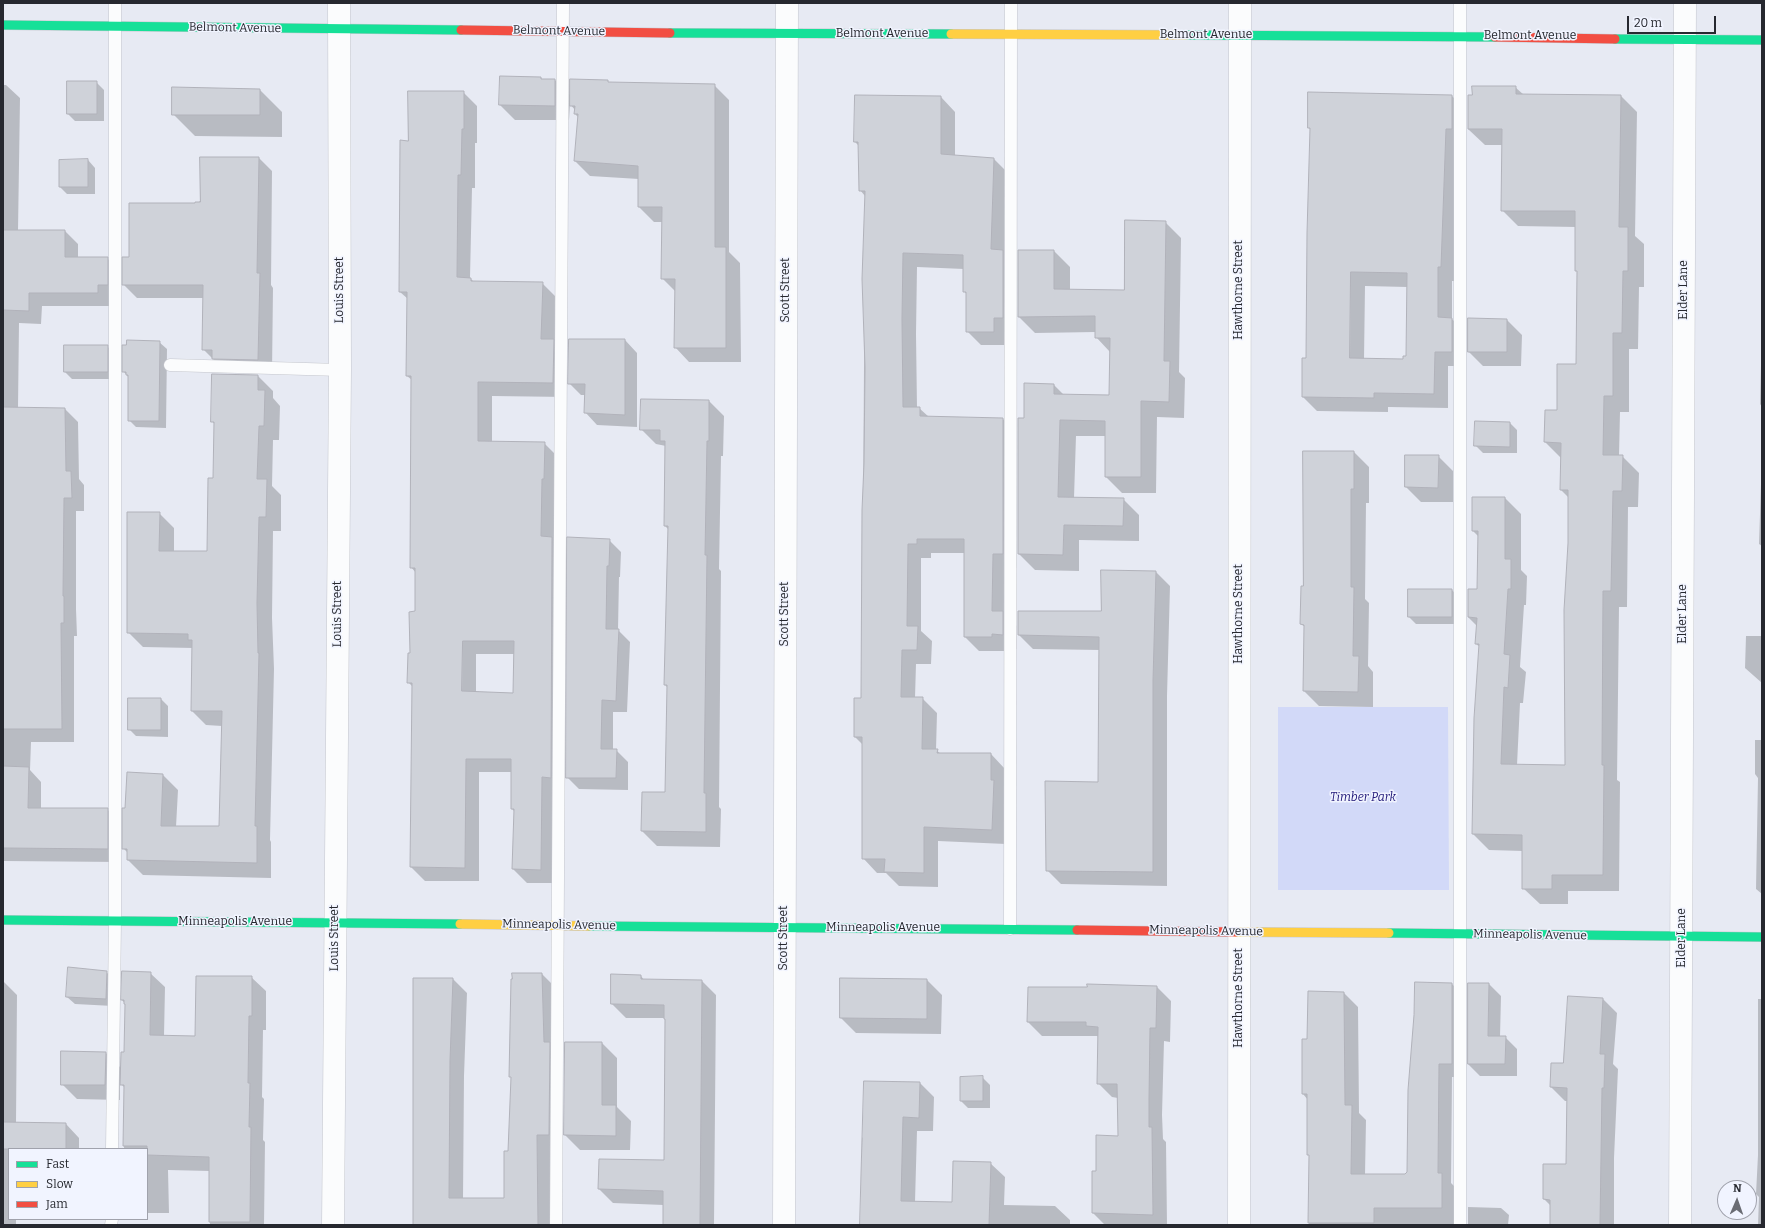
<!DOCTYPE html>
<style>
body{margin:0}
#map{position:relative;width:1765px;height:1228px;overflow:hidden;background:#e7eaf3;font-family:Bitter,serif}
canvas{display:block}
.frame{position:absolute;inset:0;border:4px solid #26282f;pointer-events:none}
.legend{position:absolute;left:8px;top:1148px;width:140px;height:72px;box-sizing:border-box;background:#f1f4ff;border:1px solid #a0a2ac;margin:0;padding:5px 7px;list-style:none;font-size:12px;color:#26282f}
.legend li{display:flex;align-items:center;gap:8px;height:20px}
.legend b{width:20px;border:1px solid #a0a2ac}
.north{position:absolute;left:1717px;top:1180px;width:40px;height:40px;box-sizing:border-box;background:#f1f4ff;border:1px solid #a0a2ac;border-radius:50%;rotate:2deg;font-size:11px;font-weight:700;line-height:16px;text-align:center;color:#26282f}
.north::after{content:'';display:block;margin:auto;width:14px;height:18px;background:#6a6c74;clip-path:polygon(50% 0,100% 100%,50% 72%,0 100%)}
.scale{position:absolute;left:1627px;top:16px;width:89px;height:18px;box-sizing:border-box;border:2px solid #26282f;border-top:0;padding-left:5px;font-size:12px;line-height:14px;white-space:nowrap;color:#26282f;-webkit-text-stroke:3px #f1f4ff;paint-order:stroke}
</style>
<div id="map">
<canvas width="1765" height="1228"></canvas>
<div class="frame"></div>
<ul class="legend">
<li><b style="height:5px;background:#16e098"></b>Fast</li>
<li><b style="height:5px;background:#ffcf43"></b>Slow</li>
<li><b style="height:5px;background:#f24e42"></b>Jam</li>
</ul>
<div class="north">N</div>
<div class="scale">20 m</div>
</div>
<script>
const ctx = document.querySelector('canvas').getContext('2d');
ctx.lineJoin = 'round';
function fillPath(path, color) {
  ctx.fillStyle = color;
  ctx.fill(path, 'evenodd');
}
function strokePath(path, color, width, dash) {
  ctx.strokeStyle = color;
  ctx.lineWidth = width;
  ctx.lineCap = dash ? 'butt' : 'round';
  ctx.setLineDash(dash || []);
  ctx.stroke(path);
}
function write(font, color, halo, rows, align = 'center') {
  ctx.font = font + ' Bitter,serif';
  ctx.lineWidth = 3;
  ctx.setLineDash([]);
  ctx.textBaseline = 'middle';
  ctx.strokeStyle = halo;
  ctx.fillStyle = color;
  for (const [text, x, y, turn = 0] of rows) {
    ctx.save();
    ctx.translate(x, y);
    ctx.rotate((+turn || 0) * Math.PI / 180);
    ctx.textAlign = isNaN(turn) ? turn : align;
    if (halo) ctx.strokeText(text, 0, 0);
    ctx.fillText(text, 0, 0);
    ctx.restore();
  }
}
const green = new Path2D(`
 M1278,707H1448L1449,890H1278Z`);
const shadow = new Path2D(`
 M541,78L543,80H555L571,96L607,81L610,83L714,85L729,100V252L740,263L741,362H689L675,347L676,292L662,278L663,222H654L639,207V179L590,176L575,161L578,117L575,114V110L570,104L569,120H515L500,105Z
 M68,82H96L104,90V121H75L68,114Z
 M3,85H6L20,98L18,231H65L78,244V258H107L120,271L111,306H42L41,324L19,323L18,408L65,409L78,422L79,479L84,485V511H76V609L77,636H74V742H31L30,770L41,782V809H107L120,822V862L3,861Z
 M1515,87L1524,95L1621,96L1637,112L1635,236L1644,244V287H1639L1638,349H1629V412H1620L1619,456H1622L1639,473L1638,507H1628L1627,607H1619L1617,780L1620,782L1619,891H1568V904H1540L1523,888V851L1489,850L1473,834L1475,718L1480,647L1476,644L1477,626L1468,617V590H1478L1479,537L1473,531V498H1505L1521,514V570L1527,576L1526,605H1524L1520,667L1526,672L1523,703H1520L1517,765L1566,766L1569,498L1561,490V458L1545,442L1577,365L1578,272L1576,227L1518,226L1502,210L1503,145H1485L1468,129Z
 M260,90L282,112V137L195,136L173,114Z
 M463,92L477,106V143H475V188H472L470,278L474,282L542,283L556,297L555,342L567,354V397L492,396V442L544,443L558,457L555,541L566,552L565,791H555V883H527L513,869L515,812L512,809V772H479V881H425L411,867L413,687L408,682L416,612V573L411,567L412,380L407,376L408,299L400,292L409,142ZM476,654H515L514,694L476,692Z
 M1309,94L1452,96L1466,110V143H1460L1454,281H1452V319L1466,333V366H1448V408L1388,407V412L1317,411L1303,397L1307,359L1311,130L1309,128ZM1365,286L1407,287V357L1404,360H1364Z
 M856,96L941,97L955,112V156L994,159L1008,173L1005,253L1017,265V332H1008V345H981L967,331V295L964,291V269L917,267L916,334L917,408H919L929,417L1003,419L1017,433V568H1007L1006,616L1017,626V649L1006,648V651H979L965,637V553H931V558H921V631L932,641L931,664H916L915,698H922L937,713L936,750L941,754H991L1005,769L1006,844L938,841V887L899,886L886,873H877L863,858V745L855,737L862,699L865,196L860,190L859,146L855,142Z
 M1762,101V151L1761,150Z
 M259,158L272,171L271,285L273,288L272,373L217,363L203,349L204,298H137L124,285L130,258L196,204Z
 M88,160L95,168V194H67L60,187Z
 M1165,222L1181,238L1179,372L1185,378L1184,418L1157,417L1156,493H1122L1106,477V436H1076L1074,498L1123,499L1139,515V541L1079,540V571L1035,570L1019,554L1025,419L1054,385L1064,395L1110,396V352L1096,337V332L1035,333L1019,317L1054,251L1070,267V290L1125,291Z
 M1762,235V305L1761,303Z
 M1507,320L1522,335L1521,366H1483L1468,351Z
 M1762,326V407L1760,404Z
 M625,340L637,353V427L597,425L585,412L586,395H581L569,383Z
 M159,342L167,349L166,428L136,427L129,420V378L124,372Z
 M107,346L114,353V379H72L65,372Z
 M258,376L273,391V398L280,406L279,440H273L272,486L281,495V531H273L272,618L274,669L270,840L271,842V878L143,875L128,860V853L124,849L126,809L163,775L178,790L176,827H220L222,726L206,725L192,711L193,648L143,647L128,632L159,513L174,528V552H208L214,479L215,425L212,421Z
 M709,401L724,416L723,456H721L719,569L721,571L719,807L721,809L720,847L657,846L642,831L666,793L668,688L665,685L669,530L665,526L666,446L656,444L641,429Z
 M1510,423L1517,430V453H1483L1475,445Z
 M1354,452L1369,467V503H1366L1365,599L1369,603L1368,666L1373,672V707L1319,706L1304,691L1305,627L1301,624L1304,587Z
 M1762,454V683L1745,668L1746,636H1761L1762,546L1759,544Z
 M1438,456L1453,471V502H1421L1406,487Z
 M609,540L621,552L620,577H619L618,630L630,642L627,712H613V750H616L628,762V790L579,789L567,777Z
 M1156,572L1170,586L1167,696V886L1061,884L1047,870L1099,783L1100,650L1033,649L1019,635L1102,612Z
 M1409,590H1452L1459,598V624H1416L1409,617Z
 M161,699L168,706V737L136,736L129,729Z
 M1755,740H1762V894L1756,889L1758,778L1755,774Z
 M69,968L106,972L114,979L113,1006L75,1004L67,997Z
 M150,973L165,987L164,1036L196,1037L251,977L266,991V1030H263L262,1097L264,1099L263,1140L265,1142L264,1225H210V1171L168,1170L169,1213H147V1149H124L125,1088L120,1083V1100L77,1099L62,1084L105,1052L122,1069L125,1053L126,1005L122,1000Z
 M542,974L556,988L557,1051L563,1057V1149L551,1148V1225H414L453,979L467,993L464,1076L463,1199H505L509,1152Z
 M641,976L644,980L702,981L716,995L714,1225H664V1205L613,1203L599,1189L665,1161L666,1020L665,1018H626L612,1004Z
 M927,980L942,995L941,1034L856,1033L841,1018Z
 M3,981L17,995L16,1123L66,1124L79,1138V1149H9V1219H16V1225H3Z
 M1416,983L1452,984L1466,998V1077H1452L1451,1183L1455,1187L1466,1225H1309L1310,1156L1308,1100L1303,1094V1040H1308L1344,993L1358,1007L1359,1113L1366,1120L1365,1175H1406L1408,1173Z
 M1489,984L1501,996L1500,1037H1505L1517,1049V1076H1480L1468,1064Z
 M1157,987L1171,1001L1170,1042L1164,1041L1162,1115L1163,1139L1166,1142L1167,1225H1105L1093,1213L1097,1172L1119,1137L1118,1098L1112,1097L1098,1083L1099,1037L1097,1036H1042L1028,1022L1029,988Z
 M1603,999L1617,1013L1613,1064L1618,1069L1614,1158V1225H1551V1206L1544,1199L1567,1165L1568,1101H1565L1551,1087Z
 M1758,999H1762V1225H1758L1759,1197L1756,1194L1758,1155Z
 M602,1043L617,1058V1107L631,1121L630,1150H580L565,1135Z
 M982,1077L990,1085V1108H968L961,1101Z
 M920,1083L934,1097L933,1131H917L915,1202L953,1203L990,1163L1005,1177L1004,1205L1055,1206L1070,1220V1225H861L862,1138Z
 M1468,1207L1501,1208L1509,1215L1508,1225H1468Z`);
const building = new Path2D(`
 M500,76L541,77V79H555V106L499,105Z
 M570,79L608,80V82L715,84V247H726V348H674L675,279H661L662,207H638V166L574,161L578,114H574L575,106H570Z
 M67,81H97V114H67Z
 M1472,86H1516V94L1621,95L1619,227H1628V271H1623L1622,333H1613V396H1604L1603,455H1623L1622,491H1613L1611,591H1603L1602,765H1604L1603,875H1552V889H1522V835L1472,834L1474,718L1479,644H1475L1477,618L1468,617V589H1477L1478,531H1472V497H1505V559H1511V589H1508L1504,654L1510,655L1508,688L1504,687L1501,764L1565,765L1564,610L1568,543V490H1560L1561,443L1544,442L1545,410H1557V364H1576L1577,271H1575V211H1501L1502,129H1468V95H1472Z
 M172,87L260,89V115H172Z
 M408,91H464V129H462L461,175H458L457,277L471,278V281L543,282L541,339H554L553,383L478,382V441L545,442L544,479H542L541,536L552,537L551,778L542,777L541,870L512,869L514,809H511V759H466L465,868L410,867L412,683H407L408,653H410L409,612L415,611V568H410L411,376H406L407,292H399L400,140L408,141ZM463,641H514L513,693L462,691Z
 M1308,92L1452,95V129H1446L1441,267H1438V317L1452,318V352H1435L1434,394L1374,393V398L1302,397V358H1306L1307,233L1310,128H1308ZM1351,272L1407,273L1406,356H1403V359L1350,358Z
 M855,95L941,96V154L994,158L991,249L1003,250V318H994V332H966V292H963V255L903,253L902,319L903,407H920V416L1003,418V554H993L992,611H1003V635L992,634V637H964V539H917V544H908L907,626H918L917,650H902L901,697H923L922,749H938L937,753H991V780H994L992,830L924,827V873L884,872L885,859H862V737H854V698H861L862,510L864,463L865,367L862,279L865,191H859L858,142H854Z
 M200,157H259L257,273H260L258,360L212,359V350H202L203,285H122V257H129V203H195V202H200Z
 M88,159V187H59V160Z
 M1125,220L1166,221L1164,361H1170L1169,402L1141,401V477H1105V421L1060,420L1058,497L1124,498L1123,526L1064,525L1063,555L1018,554V418H1024V383L1054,384V394L1109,395L1110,338H1095V316L1018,317V250H1054V289L1124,290Z
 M3,230H65V257H108V285H98V293H29V311L3,310Z
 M1468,318L1507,319V352H1468Z
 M569,339H625V415L584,413L585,384H568Z
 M127,340L160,341L159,421H128V375H126V372H122V345H126Z
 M64,345H108V372H64Z
 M212,374L258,375V390H265L264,426H259L257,479H267L266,517H259L257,603L258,653H259L255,826H257V863L127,860V849H122V808H125L127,772L163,774L161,826H219L222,711H191L192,640H188V634L127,633V512H160L159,551H207L208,478H213L214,422H211Z
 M641,399L709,400V441H707L705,555H707L704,793H706V832L641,831L642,792H665L667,685H664L668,526H664L665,441H660V430H640Z
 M3,407L65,408L66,471H71L72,498H64L63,596H64V623H61L62,729H3Z
 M1475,421L1510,422V447L1474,446Z
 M1303,451H1354V489H1351V587H1354L1353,656H1359L1358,692L1303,691L1304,625L1300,624L1301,586H1303Z
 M1405,455H1439L1438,488L1405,487Z
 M567,537L610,539L609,566H607L606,629H619L618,648L616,701L602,700L601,749H617L616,778H566Z
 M1101,570L1156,571L1153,681V872L1046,871L1045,781L1098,782L1099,637L1018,635V611H1101Z
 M1408,589H1452V617H1408Z
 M128,698H161V730H128Z
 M3,766L29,767L28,808H108V849L3,848Z
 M68,967L107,971L106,999L66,997Z
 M122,971L151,972L150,1035L195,1036L196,976H252V1016H249L248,1083H250L249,1127H251L250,1222H209V1157L147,1155V1146H123L124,1085H120L121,1052H124L125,1004H124V1000H121Z
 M512,973H542L544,1042H550L549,1135H537L538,1225H413V978H453L450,1061L449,1198H504V1151H508L511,1077H509L511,979H512Z
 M611,974L641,975V979L702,980L700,1225H663V1191L598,1189L599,1159L664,1160L665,1019H664V1005L611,1004Z
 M840,978L927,979V1019L840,1018Z
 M1415,982L1452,983V1064H1439L1438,1173H1442V1208H1374V1223H1308L1309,1155H1307V1094H1302V1039H1307L1308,991L1344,992L1345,1105H1352L1351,1174H1405L1407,1172L1408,1090L1414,1015Z
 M1468,983H1489L1488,1036H1506L1505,1064H1468Z
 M1087,984L1157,986L1156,1028H1150L1149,1100V1127H1152L1153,1215L1092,1213V1171H1096V1135L1118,1136L1117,1084H1097L1098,1027L1086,1026V1022H1027L1028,987H1087Z
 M1568,996L1603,998L1600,1054H1605L1604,1088H1602L1600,1225H1550V1200L1543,1199V1164H1566L1567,1088L1550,1087L1551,1063H1563Z
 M565,1042H602V1105H616V1136L564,1135Z
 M61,1051L106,1052L105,1085H61Z
 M983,1076V1101H960V1077Z
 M864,1081L920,1082L919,1118L903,1117L901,1201L952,1202L953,1161L991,1162L989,1225H860Z
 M3,1122L66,1123V1149H3Z`);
const lane = new Path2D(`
 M170,365L340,370
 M1010,929L1011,3
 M112,1149L115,921V3
 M111,1225L112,1219
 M556,1225L563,3
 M1460,1225V3`);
const street = new Path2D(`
 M333,1225L340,370L339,3
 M784,1225L787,3
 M1239,1225L1240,3
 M1680,1225L1685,3`);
const fast = new Path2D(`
 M3,25L461,30
 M670,33L951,34
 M1186,35L1495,37
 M1615,39L1762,40
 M3,920L460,924
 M590,926L1077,930
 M1389,933L1762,937`);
const slow = new Path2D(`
 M951,34L1186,35
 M460,924L590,926
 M1236,932L1389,933`);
const jam = new Path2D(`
 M461,30L670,33
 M1495,37L1615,39
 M1077,930L1236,932`);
const streetNames = [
 ["Belmont Avenue",235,28,1],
 ["Belmont Avenue",559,31,1],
 ["Belmont Avenue",882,34],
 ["Belmont Avenue",1206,35],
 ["Belmont Avenue",1530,36],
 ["Louis Street",340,290,-90],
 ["Scott Street",786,290,-90],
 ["Hawthorne Street",1239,290,-90],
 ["Elder Lane",1684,290,-90],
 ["Louis Street",338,614,-90],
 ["Scott Street",785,614,-90],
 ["Hawthorne Street",1239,614,-90],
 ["Elder Lane",1683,614,-90],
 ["Minneapolis Avenue",235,922],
 ["Minneapolis Avenue",559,925,1],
 ["Minneapolis Avenue",883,928],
 ["Minneapolis Avenue",1206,931,1],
 ["Minneapolis Avenue",1530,935,1],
 ["Louis Street",335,938,-90],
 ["Scott Street",784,938,-90],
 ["Elder Lane",1682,938,-90],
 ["Hawthorne Street",1239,998,-90]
];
const parkNames = [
 ["Timber Park",1363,798]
];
fillPath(green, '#d2d9f8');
fillPath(shadow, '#0003');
fillPath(building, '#cfd2d9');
strokePath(building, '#b1b2ba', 1);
strokePath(lane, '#c4c6cd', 13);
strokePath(street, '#c4c6cd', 23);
strokePath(fast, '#c4c6cd', 10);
strokePath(slow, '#c4c6cd', 10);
strokePath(jam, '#c4c6cd', 10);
strokePath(lane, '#fbfcfd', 12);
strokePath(street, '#fbfcfd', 22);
strokePath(fast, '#16e098', 9);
strokePath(slow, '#ffcf43', 9);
strokePath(jam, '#f24e42', 9);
write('12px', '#26282f', '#f1f4ff', streetNames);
write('italic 12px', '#201879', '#f1f4ff', parkNames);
</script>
